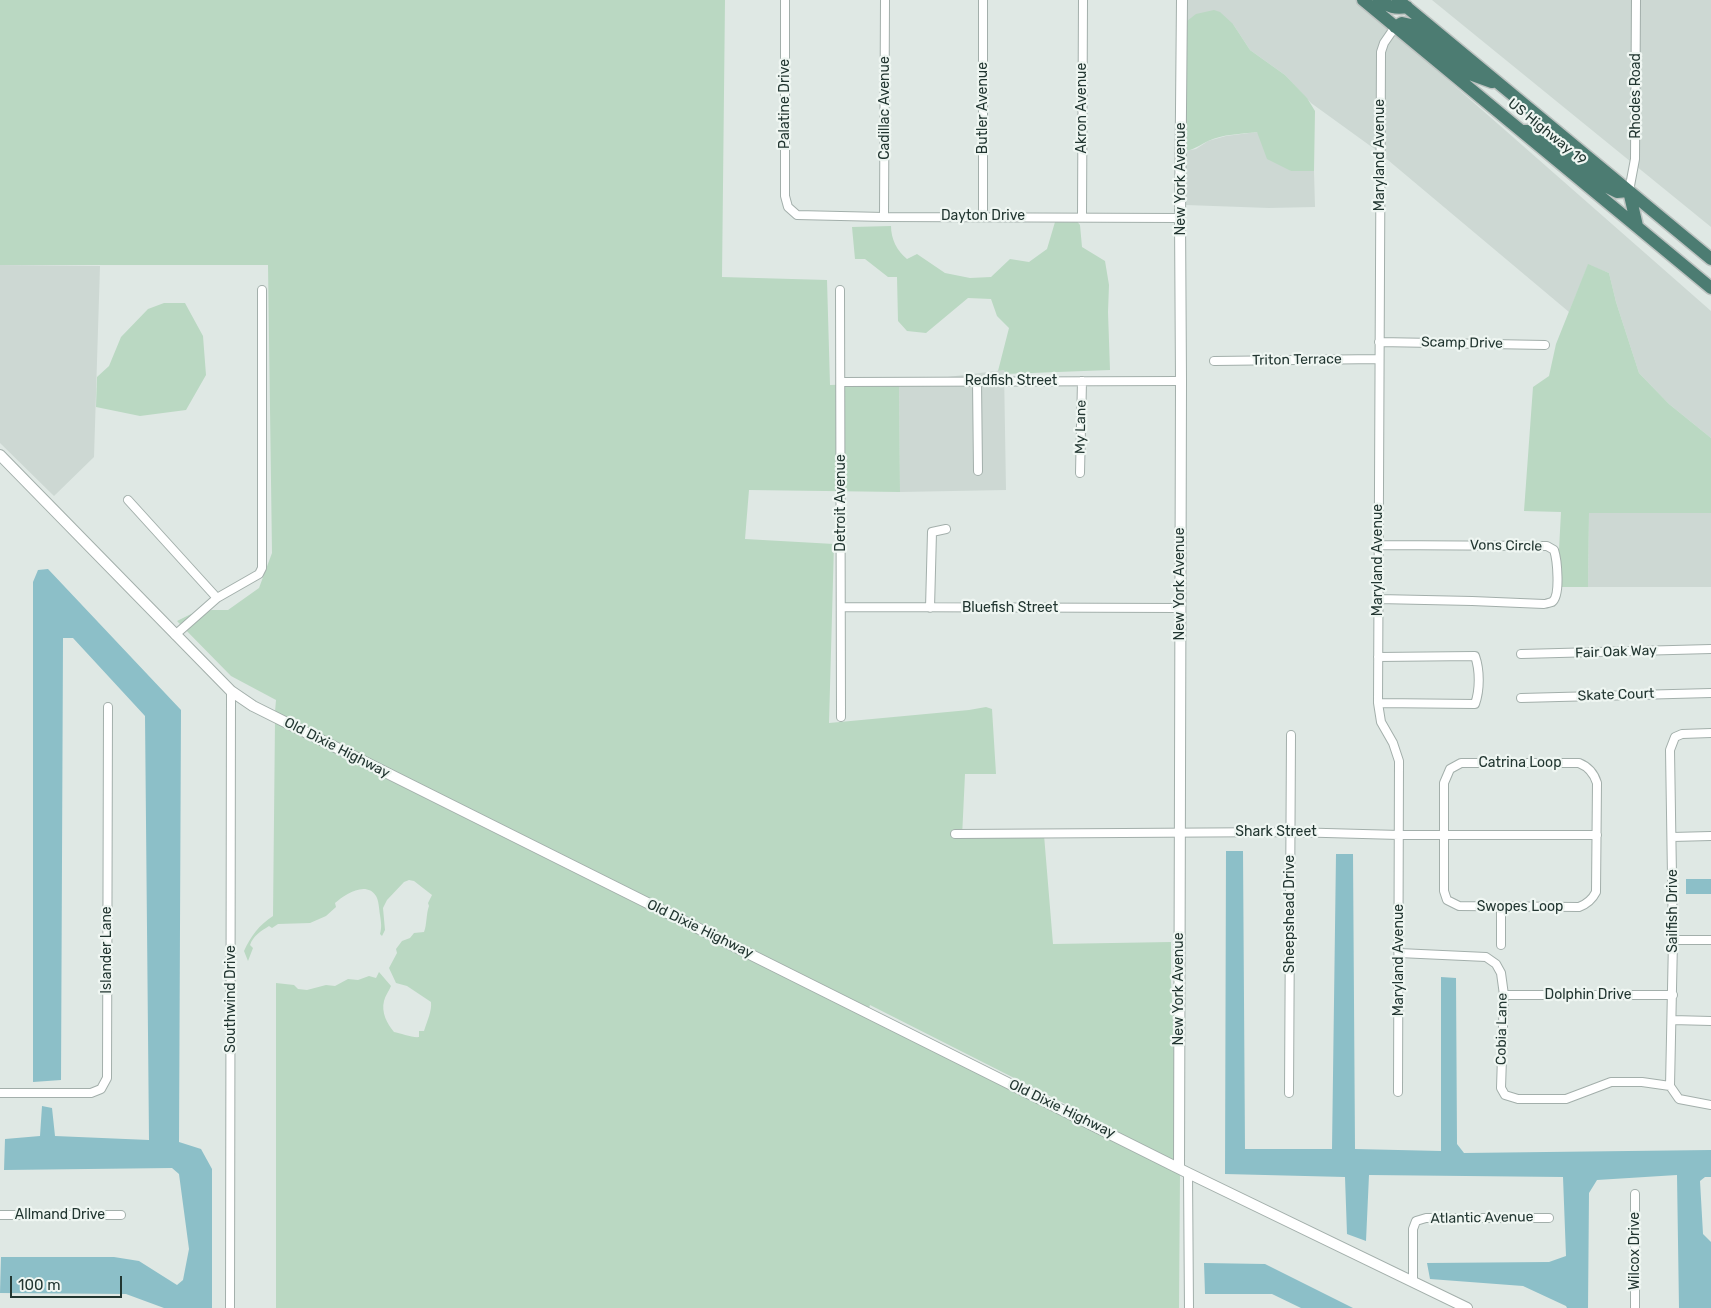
<!DOCTYPE html>
<style>
body{margin:0}
#map{position:relative;width:1711px;height:1308px;overflow:hidden;background:#dfe8e4;font-family:Rubik,sans-serif}
canvas{display:block}
.scale{position:absolute;left:10px;top:1276px;width:112px;height:22px;box-sizing:border-box;border:2px solid #223631;border-top:0;padding-left:6px;font-size:15px;line-height:18px;white-space:nowrap;color:#223631;-webkit-text-stroke:4px #eff6f2;paint-order:stroke}
</style>
<div id="map">
<canvas width="1711" height="1308"></canvas>
<div class="scale">100 m</div>
</div>
<script>
const ctx = document.querySelector('canvas').getContext('2d');
ctx.lineJoin = 'round';
function fillPath(path, color) {
  ctx.fillStyle = color;
  ctx.fill(path, 'evenodd');
}
function strokePath(path, color, width, dash) {
  ctx.strokeStyle = color;
  ctx.lineWidth = width;
  ctx.lineCap = dash ? 'butt' : 'round';
  ctx.setLineDash(dash || []);
  ctx.stroke(path);
}
function write(font, color, halo, rows, align = 'center') {
  ctx.font = font + ' Rubik,sans-serif';
  ctx.lineWidth = 4.5;
  ctx.setLineDash([]);
  ctx.textBaseline = 'middle';
  ctx.strokeStyle = halo;
  ctx.fillStyle = color;
  for (const [text, x, y, turn = 0] of rows) {
    ctx.save();
    ctx.translate(x, y);
    ctx.rotate((+turn || 0) * Math.PI / 180);
    ctx.textAlign = isNaN(turn) ? turn : align;
    if (halo) ctx.strokeText(text, 0, 0);
    ctx.fillText(text, 0, 0);
    ctx.restore();
  }
}
const built = new Path2D(`
 M1187,0H1356L1366,8L1711,311V438L1669,404L1639,373L1616,302L1609,273L1588,265L1569,312L1376,150L1311,103L1285,75L1250,50L1233,24L1186,151L1196,149L1208,141L1226,136L1257,132L1291,171H1314L1315,207L1269,208L1186,205L1185,197Z
 M1432,0H1711V227Z
 M0,265L100,266L94,457L54,496L0,443Z
 M1004,370L1006,490L900,492L899,383Z
 M1589,513H1711V587H1588Z`);
const green = new Path2D(`
 M0,0H725L722,277L827,280L830,385L899,383L900,492L749,490L745,539L834,544L829,723L969,710L986,707L992,709L996,774H965L962,837L1044,835L1053,944L1171,942V981L1175,1062L1174,1161L1105,1126V1124L870,1005L869,1008L275,712L276,700L231,676L177,621L191,614L212,610H228L259,588L272,553L268,265H0Z
 M1214,10L1220,12L1233,24L1250,50L1285,75L1307,98L1315,111L1314,171H1291L1267,159L1257,132C1241,134 1223,134 1208,141C1200,145 1195,149 1186,151L1187,21L1196,14Z
 M1071,214L1080,225L1082,247L1105,261L1109,285L1108,312L1110,370L1005,374L1004,370L998,371L1009,328L997,316L991,299L968,298L926,333L907,331L898,321L897,277H888L865,259H855L852,227L891,226C891,239 897,251 907,259L917,254L945,273L970,278L991,277L1010,259L1029,262L1047,249L1055,222Z
 M1588,264L1609,273L1616,302L1639,373L1669,404L1711,438V513H1589L1588,587H1557L1561,512L1524,511L1533,387L1549,376L1556,344Z
 M164,303H185L203,336L206,375L186,410L140,416L96,407L97,377L109,366L121,337L148,309Z
 M275,721L1180,1173L1179,1308H276V983L294,985L298,989L307,990L326,985L335,986L348,979L358,980L369,976L376,978L379,972L391,986C389,991 385,996 384,1001C381,1012 387,1024 394,1032C400,1033 413,1038 419,1037V1031H424C427,1021 432,1011 431,1002L407,986L396,983L389,968L397,953L396,949L402,941L410,938L414,933L424,932C427,924 426,914 429,906L428,903L432,895L414,881L409,880L404,882L387,900L383,908L385,930L382,936L380,934C382,927 381,922 380,915C379,909 379,901 376,896C366,880 344,895 335,903L336,907L326,916L310,923L278,924L272,928L269,926C261,931 253,936 250,945L253,948L248,961L244,951C251,936 259,925 273,916Z`);
const water = new Path2D(`
 M48,569L181,710L179,1142L201,1149L212,1169V1308H164L126,1294L0,1293L1,1257H114L139,1261L177,1285L183,1280L189,1249L179,1174L172,1168L4,1170L5,1139L40,1136L42,1106L52,1108L55,1136L149,1140L145,716L73,638H63L61,1080L33,1082V582L38,570Z
 M1226,851H1243L1245,1149H1332L1336,854H1353L1355,1149L1441,1151V977L1456,978L1457,1144L1464,1153L1711,1150V1177H1705L1700,1181L1703,1234L1711,1242V1308H1679L1677,1175L1597,1180L1589,1193L1588,1308H1567L1566,1306L1523,1286L1430,1279L1427,1263L1549,1262L1566,1256L1563,1177L1369,1175L1366,1241L1347,1234L1345,1177L1225,1174Z
 M1686,879H1711V894H1686Z
 M1204,1263L1265,1264L1353,1308H1301L1272,1294H1205Z`);
const minor = new Path2D(`
 M785,0V196L788,207L797,215L884,217L1180,218
 M1395,27L1384,43L1381,52L1378,703L1381,722L1393,743L1399,761L1398,1092
 M1629,191L1635,159L1636,0
 M983,216V0
 M884,217L885,0
 M1082,217L1083,0
 M840,290L841,717
 M1379,342L1545,345
 M1214,361L1379,359
 M977,381L978,471
 M841,382L1181,381
 M1080,473L1082,381
 M128,500L217,598
 M1378,599L1472,601L1544,604C1545,604 1552,602 1552,602C1561,596 1557,559 1554,550L1547,546L1378,545
 M841,607L1180,608
 M930,608L932,532L946,529
 M175,635L217,598L259,574L262,568V290
 M1521,654L1711,649
 M1521,698L1711,693
 M1378,703L1475,704C1480,690 1480,670 1475,656L1378,657
 M1461,763H1579C1589,767 1594,773 1597,783L1596,892C1592,900 1587,904 1579,907L1459,906L1447,900L1444,891V783L1450,769Z
 M955,834L1290,832L1399,835H1597
 M1672,837L1711,836
 M1673,940H1711
 M1501,945V907
 M1399,953L1486,957L1496,964L1501,973L1504,995L1501,1088L1505,1095L1518,1099H1566L1611,1082H1642L1670,1086L1679,1099L1711,1105
 M1504,995H1673
 M1672,1020L1711,1021
 M1670,1086L1673,940L1670,750L1675,737L1682,734L1711,733
 M0,1093H91L101,1089L107,1078L108,707
 M1289,1093L1291,735
 M1188,1173L1189,1308
 M1635,1194V1308
 M0,1215H121
 M1413,1282V1229L1416,1221L1426,1218H1549
 M230,1308L231,691`);
const tertiary = new Path2D(`
 M0,455L231,691L253,706L1188,1173L1467,1308
 M1179,1167L1181,381L1180,218L1182,0`);
const trunk = new Path2D(`
 M1363,0L1711,288
 M1379,0C1389,7 1395,9 1407,7
 M1398,0L1711,259
 M1395,27L1402,23L1411,25L1470,74L1492,82
 M1522,131H1540L1607,187L1617,192L1629,191
 M1629,191L1637,226`);
const streetNames = [
 ["Rhodes Road",1636,96,-90],
 ["Palatine Drive",785,104,-90],
 ["Cadillac Avenue",885,108,-90],
 ["Butler Avenue",983,108,-90],
 ["Akron Avenue",1082,108,-90],
 ["US Highway 19",1547,132,39],
 ["Maryland Avenue",1380,155,-90],
 ["New York Avenue",1181,179,-90],
 ["Dayton Drive",983,216],
 ["Scamp Drive",1462,343,1],
 ["Triton Terrace",1297,360,-1],
 ["Redfish Street",1011,381],
 ["My Lane",1081,427,-89],
 ["Detroit Avenue",841,503,-90],
 ["Vons Circle",1506,546,1],
 ["Maryland Avenue",1378,560,-90],
 ["New York Avenue",1180,584,-90],
 ["Bluefish Street",1010,608],
 ["Fair Oak Way",1616,652,-2],
 ["Skate Court",1616,695,-2],
 ["Old Dixie Highway",337,748,27],
 ["Catrina Loop",1520,763],
 ["Shark Street",1276,832],
 ["Swopes Loop",1520,907],
 ["Sailfish Drive",1673,911,-90],
 ["Sheepshead Drive",1290,914,-90],
 ["Old Dixie Highway",700,929,26],
 ["Islander Lane",107,950,-90],
 ["Maryland Avenue",1399,960,-90],
 ["New York Avenue",1179,989,-90],
 ["Dolphin Drive",1588,995],
 ["Southwind Drive",231,999,-90],
 ["Cobia Lane",1502,1029,-89],
 ["Old Dixie Highway",1062,1109,26],
 ["Allmand Drive",60,1215],
 ["Atlantic Avenue",1482,1218,-1],
 ["Wilcox Drive",1635,1251,-90]
];
fillPath(built, '#cdd8d3');
fillPath(green, '#bad8c2');
fillPath(water, '#8cbfc8');
strokePath(minor, '#a3afab', 10);
strokePath(tertiary, '#a3afab', 12);
strokePath(trunk, '#bdc3c1', 15);
strokePath(minor, '#fff', 8);
strokePath(tertiary, '#fff', 10);
strokePath(trunk, '#4c7c72', 12);
write('14px', '#223631', '#eff6f2', streetNames);
</script>
